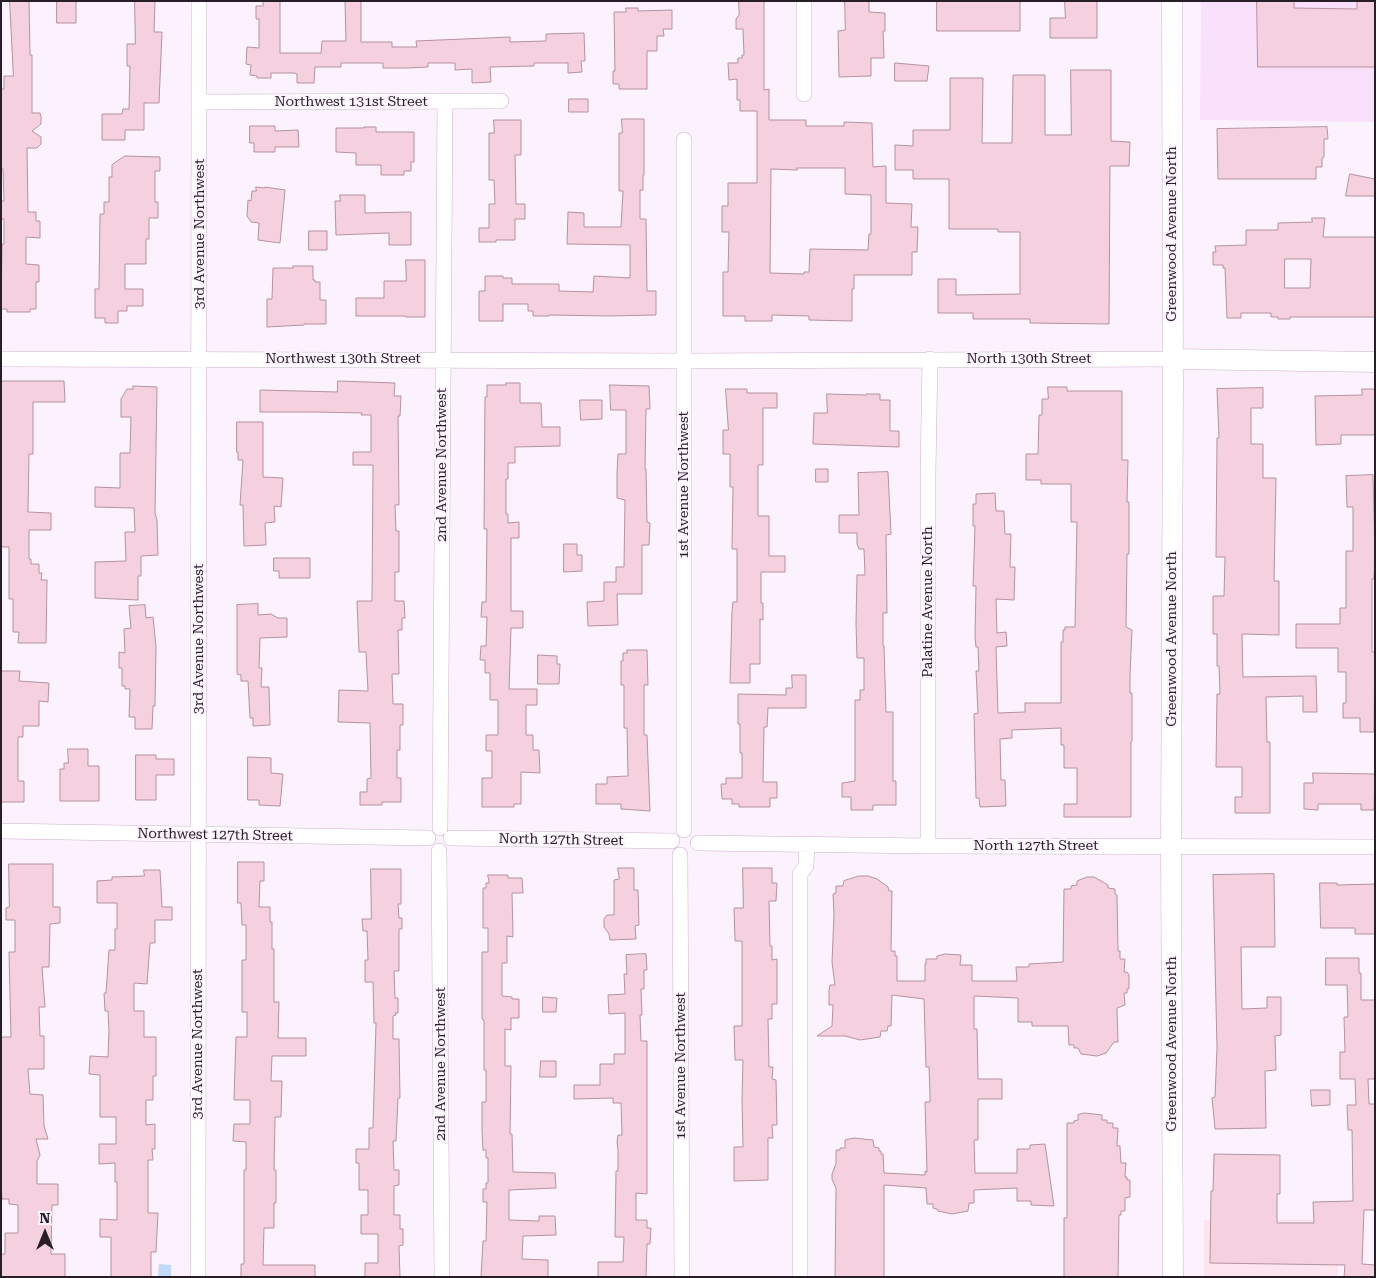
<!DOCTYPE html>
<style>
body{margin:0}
#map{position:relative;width:1376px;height:1278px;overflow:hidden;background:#fcf2fd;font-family:"Roboto Serif",serif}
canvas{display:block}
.frame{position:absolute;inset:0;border:2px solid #271e28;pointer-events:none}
.north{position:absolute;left:20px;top:1208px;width:50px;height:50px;-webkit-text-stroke:4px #fcf2fd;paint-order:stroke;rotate:0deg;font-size:14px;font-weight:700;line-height:20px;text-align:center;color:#271e28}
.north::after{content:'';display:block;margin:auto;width:18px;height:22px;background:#271e28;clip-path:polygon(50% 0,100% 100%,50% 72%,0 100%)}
</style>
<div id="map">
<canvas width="1376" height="1278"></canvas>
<div class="frame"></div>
<div class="north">N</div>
</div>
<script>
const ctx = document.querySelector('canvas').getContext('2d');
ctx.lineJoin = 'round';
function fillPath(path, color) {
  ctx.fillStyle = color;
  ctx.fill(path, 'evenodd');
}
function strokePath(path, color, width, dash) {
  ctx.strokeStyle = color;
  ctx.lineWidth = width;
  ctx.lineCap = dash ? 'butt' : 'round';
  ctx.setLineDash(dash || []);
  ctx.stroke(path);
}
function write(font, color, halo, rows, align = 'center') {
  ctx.font = font + ' "Roboto Serif",serif';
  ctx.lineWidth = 4;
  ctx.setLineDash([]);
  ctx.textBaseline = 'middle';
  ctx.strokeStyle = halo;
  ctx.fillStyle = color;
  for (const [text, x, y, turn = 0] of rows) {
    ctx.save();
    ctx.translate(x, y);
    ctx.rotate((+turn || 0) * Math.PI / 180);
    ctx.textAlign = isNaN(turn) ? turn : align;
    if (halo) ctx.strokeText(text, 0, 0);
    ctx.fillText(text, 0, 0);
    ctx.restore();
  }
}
const commercial = new Path2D(`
 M1204,1220H1338V1277H1204Z`);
const built = new Path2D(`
 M1201,1H1375V122L1200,120Z`);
const water = new Path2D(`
 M159,1264L171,1265V1277H158Z`);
const building = new Path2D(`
 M10,1H29L30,55H32V113H40L41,117V124L32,131L41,137V144L37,148H27L28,212H36V221H40V238L26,237V264L39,265V282H36V309H30V312H7V309H1L2,244H4V219H1V201H4L3,169H1V89H4V76H13Z
 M57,1H76V23H57Z
 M135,1H155L154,32H162L159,103H144V130H125V140H102V114H122L123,109H129L130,66H127V44H135Z
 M263,1H280V53H321L322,41H346L345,1H361V42H392V47H417L416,41L510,37V42L546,41V34L584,33L585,61H581L582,72L568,73V63H534V66L490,67L491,82L472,83V69L455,70V63H428V67L407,68H383V63H341V67H315L314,83H297V74L294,73H271V78H257V76L250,75L251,65L246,64L247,47L259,48V19H256V6H263Z
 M739,1H764V90L769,89V120H806V126H844V122L872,123L873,167L886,166V203L912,204L911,227H918L917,252H912V275H854V289H852V321L809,320V316L772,315V321H745V316H723V272H728L729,232H722V206H728V183H757V111H740V100H737V79L729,80L728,63H738V58H742V55H744L743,29H736V19L739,15ZM797,168H845V194L871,195V234H869L868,250L810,249L809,272H804V274L770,273L771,169L797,170Z
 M845,1H869V12L885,13V31H883L884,58H871V76L839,77L838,31L845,30Z
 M937,1H1020V31H937Z
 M1065,1H1097V38H1050V18H1065Z
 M1257,1H1294V8L1357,9V1H1375V67H1258Z
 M626,8H638V11L672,10V29H663L664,36H657V51H647V89H619V84H613V71H615L614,12H626Z
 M895,63L929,66L927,81H895Z
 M1071,70H1111V141L1130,142L1129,166H1110L1109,324L1030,323V319H973V313H938V279H956V295L1020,294V232H998V229H949V179H913V170H895V145L913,146V130H950V78H983L982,143H1012L1013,75H1045V135H1071Z
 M569,99H588V112H569Z
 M622,119H644V175H643V190H640V219H646L647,291H656V315L609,316L549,315V316H533V311H528V304H503V321H479V291H485V276H503V278H512V284H559V291L593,292L594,276L630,278V245L567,244L568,212L584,213V227H621L623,191H619V133H622Z
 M494,120H521V155H515L516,204H525V219H515V240H496V242H479V228H489V204H495L494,180H489V133H494Z
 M250,126H275V131L298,130L299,147H275V152H254V143H250Z
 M364,127H376V132H414V162H411V171H404V175H381V165H356V153L336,152V128H364Z
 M1327,127L1328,139H1324V157L1322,158V167H1316V179H1218L1217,129Z
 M125,156L160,157V171H155V202H158V218H149V239H146V264H125V289H143V306H127V311H118V323H105V318H95V289H99L100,214H104V202H109V177H112V165Z
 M1350,174L1375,179V196H1346Z
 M256,187L265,188V187L285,190L280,243L258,240L259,223L251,222L247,216L248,200L251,201L252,191H256Z
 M340,195H365V213L411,212V245H389V233L336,235L335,201H340Z
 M1312,218H1325L1323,237H1375V317H1290V319H1278V317H1271V313H1241V318H1227L1225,268H1223V265H1213V252H1216L1215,246L1246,245V230H1278V223L1312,222ZM1285,259H1311L1310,288H1285Z
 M309,231H327V250H309Z
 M406,260H425V317H406V316H356V298H384V281H406Z
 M293,266H313V280H315V282H320V300H326V324H304V325L267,327V299H272L273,268H293Z
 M1,381H64L65,402H33V454H29L28,512L51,513V530H29V559H31V564H39V573H42L41,580H47L46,643H18L19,632H13V599H9V547H1Z
 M338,381L395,383L394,396H401L400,416H398L399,505H395L396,531H399V572H395V601H404L405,618H402V630H398L399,674H392L393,704H403V725H400V750H397V778H401V802H382V805H360V792H367V779L371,778L370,723L338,722L339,690L368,691L366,652H359L357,601H372L373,465H353V452H371V415H361L362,413L314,412H260V390L337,392Z
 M506,383H520V403H541L542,427H560V446L515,447V463H508V479H506V514H508V523L519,522V538H511V611H523V628H511L509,689H537V705H526V735H533V750H539L540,773L521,772V804H514V807H482V778H492V751H486V735H498V700H490V673H485V660H480L481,646H486L487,617H481L482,602H486L487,529H484L485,397H487V385H506Z
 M610,385L649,386L650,409H646L645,469H646L647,522L650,523L649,545H642V594H617L618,625L588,626L587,602L604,601V582H616V567H624L625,500L617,498V473L618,454H626V410H611Z
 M133,386L157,387L155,513L157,520L158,555L141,556V576H138V600L95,598V562L126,561L125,532H135L134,508L95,507V487L120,488V453H130L131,417H121V399L127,389H133Z
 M1048,387H1067V391H1122V460H1128L1127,502H1129V554H1127L1126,627L1132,630L1130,675V693H1132V741L1131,742V817H1064V804H1077V768H1064V745H1061V728L1012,730V738L1000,739L1001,780H1005L1006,806L980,807L979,798H976L974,714L978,713L976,671H979L978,647H976L975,637L976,586H973L975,526H973V504H976V494L995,493L996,511H1004L1005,534H1011L1010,567H1015L1014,600L996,599L997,633L1006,632L1007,646L996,647L998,713L1025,712V703H1061V642H1063V630H1065V627H1075L1077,522H1071V484H1041V480H1026V454H1038L1039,415H1042V399H1048Z
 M1263,388V408H1251V444H1263V478H1276L1274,581H1279V635L1242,634L1243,677L1316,676L1317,712H1303V696L1266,697L1267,742H1270V813H1235V797H1242V767H1216L1217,694H1220L1219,666H1217V634H1213V596H1224L1225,557H1216L1217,438H1219L1217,389Z
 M726,389H747V393H777V408H763V465H758V516H769V556H785V572H761V603H763V620L760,619V664H750V683H730L732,611L733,602H737V549H732L733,487H730V454H723V430H728Z
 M1362,389H1375V435H1341V444L1316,445L1315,396L1362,395Z
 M827,394L866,395V394H880V400H890V431H899V447L813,444L814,413H827Z
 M580,400H602V419L581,420Z
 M237,422H263V477L283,478L281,507L274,506L275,522L265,523L266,545L244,546L243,505H240L243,460H238V452H237Z
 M816,469H828V482H816Z
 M888,472L891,534L886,535L887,613H883V646H884L886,712H893V781H896V805H873V810H851V797H842V783L855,781V700H860V690H864V658H857L856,623L857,575H865L864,549H859L857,544V533H839V515H859L858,473Z
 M1373,475L1375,550L1374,579H1372V652H1375L1374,732H1360V718H1343V703H1346V672H1338V648H1296V624H1340V608H1346V551H1353V507H1347L1346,476Z
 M564,544H577V555H582V571L564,572Z
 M274,558H310V578H279V571H274Z
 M258,604V615L271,614L278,618H287V637L260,638L259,668H262L261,687H269L270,725L253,726V718H250L248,681H241V675L237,674V605Z
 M145,605L146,618L153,617L156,647L155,706H153L152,729H135V717H129L130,689H125V686H122V668H119V652L125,653L124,629L131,628L129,606Z
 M627,650H647L648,685H644V735H647L650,811L621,809V804H596V784H607V777L628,776L627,728H624V685H621V661H623V653H627Z
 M538,655L557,656V664H560L559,684H538Z
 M1,671H20L19,681L49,683L48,702L39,701V726H23V737H18V781H24V802H1Z
 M792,675H806V708H768L767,727H764L763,782H777V798H770V807H739V804H732V799H722L721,784H726V778H742V753H740V724H738V694L786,695V688H792Z
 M68,749H88V766H99V801H60V769H64V763H68Z
 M136,755H156V759H174V775H156V800H136Z
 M248,757L271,758V773L283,774L280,806L259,805V800H248Z
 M1313,773L1375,774L1374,810H1361V804H1318V810L1304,809V783H1313Z
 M238,862H264V881H260L259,907H270V922H272V949H274V1002H279L278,1038H306V1056H272L271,1081H282L281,1117H275L274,1170H276V1203H274V1228H264L263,1265H315V1277H241V1264H244V1170H246V1142L233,1141L234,1124H250V1100H234L236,1037H247V1012H242V960H246V925H242L241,903H238Z
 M9,864H53V907H60V923L50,924L49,967H42L45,1007H39L40,1036H44V1069H28L30,1094L43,1095L44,1126L48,1139H36L40,1155L37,1161V1184H58V1205H52L51,1254H65V1277H1V1254H5V1233H18V1205L9,1204V1199H2L1,1185V1037H11L9,952H15V920H6V908L9,907Z
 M618,868H634V890H638L639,925L635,926L636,939L610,940L609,934L604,927V919L607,915H614V880L619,879Z
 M743,868H772V883H777L776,901H769L770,946H772V960L777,959V1004H772V1019H768L769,1067H773L772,1079L776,1080L777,1125H772L773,1138H768V1180L734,1181V1147H743L742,1100L743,1060H735L734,1026H742V941H735L734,908H743Z
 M371,869H401V904H398L399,918H402V929H399V971H394L395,998H398V1013H395L396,1015L393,1016V1039H399L400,1098H398L396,1141H393L394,1170H399V1185L394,1186V1215H400V1229H403V1245L399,1246L400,1277H365V1263H378V1234H361V1215H368V1190H359V1163H356V1149H369V1128H373L376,1023H374L373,982H365V960H368L367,931H363L362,919H371Z
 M144,870H160L162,907H172V920H155V943H150L147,984L134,983V1011H144V1037H156V1076H153V1100H146V1125L155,1124V1149H152L153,1160H148V1213H158L156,1252H151V1277H111V1237H100V1219L117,1220V1182H115V1163L99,1164V1144H116V1117H100V1075L89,1074L90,1056L108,1057L109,1031L108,1011H105L104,993H106L109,950H115V929H117V903H97V881L112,880V877L144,876Z
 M1274,874L1275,947H1241L1242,1009L1267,1008V997H1281V1035L1275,1036L1276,1070L1265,1071L1266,1128L1215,1129L1212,1098L1215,1097L1217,1048L1213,875Z
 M488,875H508V878H522L523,893H512L513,937L507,936V963H502V996L512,997V999H519V1018H511V1030L505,1029V1066H511L510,1134H512L513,1172L555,1173L556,1188L509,1190V1220L539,1221V1216H555L556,1235L523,1236L522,1259L548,1260V1277H481L483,1241H486L487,1202H483V1189H486V1183H488V1158H486V1150H483L482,1131V1102H486V1070H484V1020L482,1019V952H488V928H483V888H486V883H489Z
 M859,876H868L877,879L888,887L889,891H892L891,951H895V956H897V981H925V964H926V959H937V956L945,954L961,955L960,965H972V981H1017L1016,967H1029V964L1063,962L1064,889H1071V886L1077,885V881L1087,877H1094L1108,885V888L1115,889V894L1117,895L1118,951H1120V959H1125L1124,972H1127L1129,975V989H1127V993H1124L1125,1005L1117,1008L1118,1042H1114L1106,1053L1097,1056L1081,1054L1078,1048H1074V1045H1069L1068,1026H1032V1022H1018V998L974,996V1029H977L978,1079H1002V1099H978V1140H974L975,1173H1017V1149H1030V1145L1045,1144L1054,1206L1031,1205V1201H1017V1188L974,1190V1203H969L968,1211L952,1214L938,1211L937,1209L933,1208V1204H927L926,1188L884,1185V1277H835L836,1188L832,1179V1174L836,1164V1150H840V1148H845V1140L854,1138L873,1140L874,1147L879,1148V1151H881V1154H883L884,1173L925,1175V1171L927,1172L925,1102H930V1095L929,1067H926L924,999L892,995L891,1026H888L887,1031H881L880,1037L860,1040L845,1036H817L832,1026L833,1005H829V990L830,985H835L832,962L834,914L833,894L836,893V886H843L844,881Z
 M1320,883H1337V885L1375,884V934H1355V928H1321Z
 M646,954L647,970H644V989H641L642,1015H640L641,1041H647V1194L636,1193V1220H647V1228H651L650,1244H647L646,1277H598V1262H623L624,1237H615L616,1171H618V1150L617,1142L618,1135H622L621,1103H613V1098L574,1099V1085H600V1064H614V1054H625V1013L609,1014L608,995L625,994L624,974H627L626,955Z
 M1326,958H1359V973H1361V1000H1375V1079H1368L1369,1104H1375V1210H1364L1362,1264L1375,1265V1277H1344L1345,1265L1210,1263L1211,1191H1213L1214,1154L1280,1155V1194H1277V1223H1314L1313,1202L1353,1201L1352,1130H1348L1347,1105H1356L1355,1079H1340V1052H1345L1344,1017H1348L1347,985H1326Z
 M543,997L557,998L556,1012H543Z
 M541,1061H556V1077H540Z
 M1311,1090H1330V1105L1312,1106Z
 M1085,1113L1102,1115V1120H1107V1123H1113V1128H1118L1117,1146H1120L1121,1163H1126L1125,1177H1127V1180H1130V1197L1125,1198V1211H1121V1215H1119L1118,1277H1064V1218H1067V1123H1074V1121L1078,1120V1115Z`);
const minor = new Path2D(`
 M804,1V94
 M200,102L501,101
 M684,140V830
 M1,359L684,361L1173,359
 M440,828L445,102
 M1,831L428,838
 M451,838L672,841
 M698,843L928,846L1375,847
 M928,846V471L930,359
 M439,851L442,1277
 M680,855L682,1277
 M198,1277L199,1
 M800,1277V874L806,866L807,844`);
const major = new Path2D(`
 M1172,1L1173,383L1171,846L1173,1277
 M1173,359L1375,362`);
const streetNames = [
 ["Northwest 131st Street",351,102],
 ["3rd Avenue Northwest",200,234,-90],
 ["Greenwood Avenue North",1172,234,-90],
 ["Northwest 130th Street",343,359],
 ["North 130th Street",1029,359],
 ["2nd Avenue Northwest",442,465,-90],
 ["1st Avenue Northwest",684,485,-90],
 ["Palatine Avenue North",928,602,-90],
 ["3rd Avenue Northwest",199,639,-90],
 ["Greenwood Avenue North",1172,639,-90],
 ["Northwest 127th Street",215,835,1],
 ["North 127th Street",561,840,1],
 ["North 127th Street",1036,846],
 ["3rd Avenue Northwest",198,1044,-90],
 ["Greenwood Avenue North",1172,1044,-90],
 ["2nd Avenue Northwest",441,1064,-90],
 ["1st Avenue Northwest",681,1066,-90]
];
fillPath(commercial, '#fde4ee');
fillPath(built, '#f9e1fb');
fillPath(water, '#c2dafa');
fillPath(building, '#f5d0de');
strokePath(building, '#b4929f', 1);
strokePath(minor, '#c9b2cc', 16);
strokePath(major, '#c9b2cc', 21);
strokePath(minor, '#fff', 15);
strokePath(major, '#fff', 20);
write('14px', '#271e28', '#fcf2fd', streetNames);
</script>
